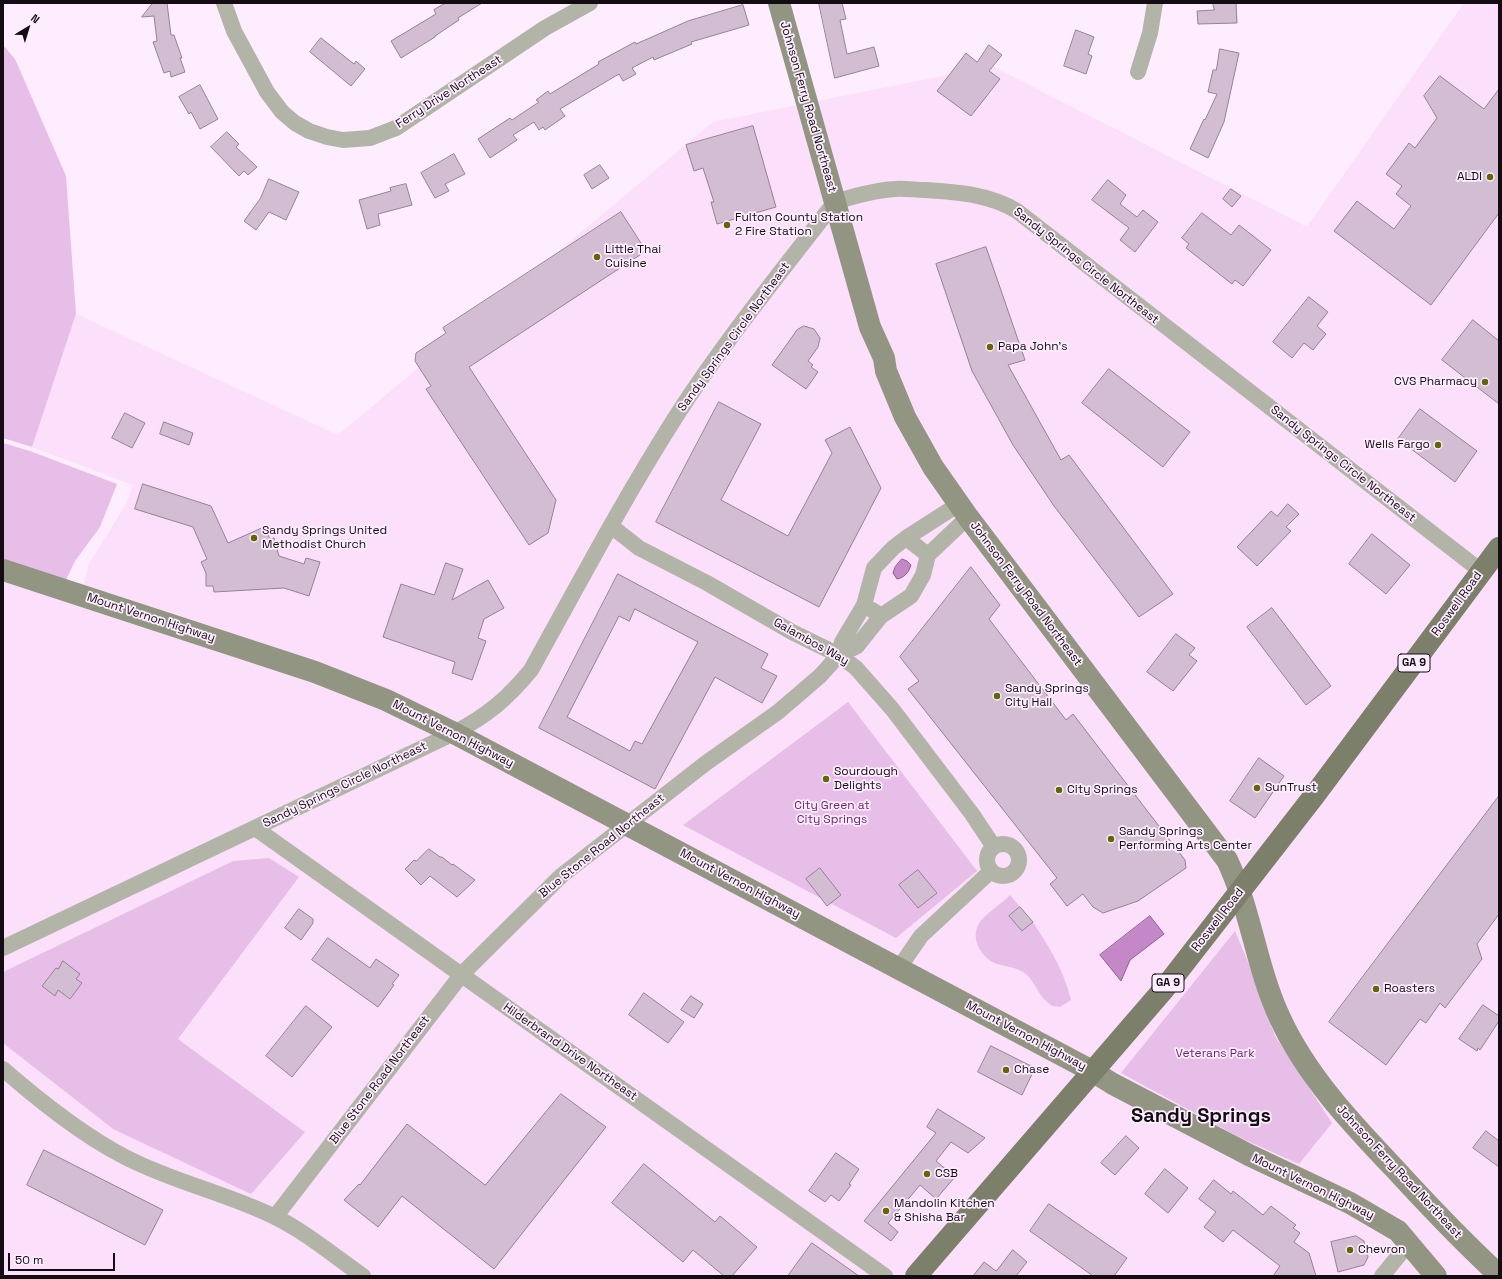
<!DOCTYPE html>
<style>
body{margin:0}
#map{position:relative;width:1502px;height:1279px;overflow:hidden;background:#feedff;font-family:"Space Grotesk",sans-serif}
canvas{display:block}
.frame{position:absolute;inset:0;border:4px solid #130c13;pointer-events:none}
.north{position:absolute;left:8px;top:8px;width:40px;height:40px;-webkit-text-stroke:3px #feedff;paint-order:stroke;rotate:38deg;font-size:11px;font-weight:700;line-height:16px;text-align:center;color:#130c13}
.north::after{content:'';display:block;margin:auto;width:14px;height:18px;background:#130c13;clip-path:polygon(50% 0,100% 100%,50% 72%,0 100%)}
.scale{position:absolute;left:8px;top:1253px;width:107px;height:18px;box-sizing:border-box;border:2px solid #130c13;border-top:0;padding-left:5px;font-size:12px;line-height:14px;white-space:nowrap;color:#130c13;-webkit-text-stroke:3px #feedff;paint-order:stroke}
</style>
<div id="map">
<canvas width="1502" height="1279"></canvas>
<div class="frame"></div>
<div class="north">N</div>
<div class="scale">50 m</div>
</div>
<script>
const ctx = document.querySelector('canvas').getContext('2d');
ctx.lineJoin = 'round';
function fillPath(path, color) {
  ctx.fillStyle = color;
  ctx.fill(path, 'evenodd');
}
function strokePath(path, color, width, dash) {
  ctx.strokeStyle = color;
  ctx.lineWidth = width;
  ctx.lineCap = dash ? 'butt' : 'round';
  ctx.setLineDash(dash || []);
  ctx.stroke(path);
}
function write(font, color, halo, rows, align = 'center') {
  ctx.font = font + ' "Space Grotesk",sans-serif';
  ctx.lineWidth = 3.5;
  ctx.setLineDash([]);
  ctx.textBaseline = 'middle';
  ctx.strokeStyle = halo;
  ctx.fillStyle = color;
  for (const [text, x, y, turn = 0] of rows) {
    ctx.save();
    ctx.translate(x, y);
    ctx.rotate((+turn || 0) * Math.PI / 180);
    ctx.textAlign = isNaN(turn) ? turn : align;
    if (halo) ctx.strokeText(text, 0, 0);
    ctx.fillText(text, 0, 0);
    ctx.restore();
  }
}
const built = new Path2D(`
 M1464,3H1499V1276H3V1043L113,1129L305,1132L178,1039L299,877L233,861L3,972V581L79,606L89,564L126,504L133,485L32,447L76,314L338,435L713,122L992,66L1307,227Z`);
const green = new Path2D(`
 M3,45L15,59L66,176L76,314L32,447L3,438Z
 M3,443L30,451L117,484L100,527L75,561L64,584L3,563Z
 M848,702L977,871L896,938L683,825Z
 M269,858L299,877L178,1039L305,1132L251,1194L113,1129L3,1043V972L233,861Z
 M1010,895L1020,907L1010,916L1033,922C1050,949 1063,968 1071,1000L1060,1007C1057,1006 1053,1007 1051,1005C1040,999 1036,983 1026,974C1017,967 1007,967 997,964C981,958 969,938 980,922C985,915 1003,902 1010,895Z
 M1235,931L1251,969L1275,1036L1332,1123L1299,1164L1241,1138L1121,1073Z`);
const water = new Path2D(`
 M902,559L907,561L911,565C909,572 904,578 897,579L893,573L895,567Z
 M1150,916L1164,934L1130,960L1121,981L1100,955Z`);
const building = new Path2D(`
 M153,3H167L171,35H174L182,58H180L185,72L171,77L170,71L164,73L153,42L157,41L154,16L142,17Z
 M446,3H482L458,18L459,20L435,36V37L401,58L391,41L436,14L434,10Z
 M819,3H842L846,19L840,20L847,54L874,47L879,66L835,78Z
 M1213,3H1236L1237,23L1198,24L1197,11L1214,10Z
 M743,5L749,25L691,42L692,44L654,60L653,57L632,68L636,74L623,81L619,74L560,109L565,116L545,130L543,127L539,130L534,122L513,135L517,140L490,158L478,139L510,118L512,120L539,102L536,100L548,91L550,94L599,64L598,62L635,42L636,44L688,21Z
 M1076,30L1094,37L1088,54L1092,56L1086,74L1064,66Z
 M321,38L354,64L356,61L365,69L351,86L310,52Z
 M989,45L1002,55L989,71L1000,79L971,116L937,91L966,53L977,62Z
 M1220,49L1239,53L1224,122L1208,158L1190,149L1204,119L1205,120L1217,94L1208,92L1213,70H1216Z
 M1440,76L1484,109L1499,89V213L1431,305L1334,231L1357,201L1394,229L1411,206L1396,194L1402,186L1386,174L1409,143L1415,148L1437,118L1424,96Z
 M200,85L218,119L200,129L191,112L189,114L179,97Z
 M753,126L776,207L717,224L711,202H714L703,168L694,171L686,145Z
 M227,132L239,144L236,147L257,167L248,175L244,171L239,176L211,147Z
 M454,154L465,174L445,184L449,191L435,198L421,173Z
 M600,165L609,178L592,189L584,175Z
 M269,179L299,192L286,220L269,212L256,230L244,221L260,199Z
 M1108,180L1126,195L1120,204L1137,217L1143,210L1158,222L1135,252L1120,240L1129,228L1092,200Z
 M406,184L412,205L378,214L380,225L367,229L359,200L391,191L390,188Z
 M1231,189L1241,196L1232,207L1223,199Z
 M621,212L646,251L469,367L556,500L548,533L529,545L426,389L431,386L415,361L416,353L446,333L443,328Z
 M1202,213L1231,235L1239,225L1271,250L1243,286L1235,280L1232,284L1186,248L1189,244L1182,238Z
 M986,247L1025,360L1008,365L1061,460L1069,455L1173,594L1139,617L1054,506L1013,445L972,371L936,264Z
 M1309,297L1328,312L1317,326L1326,334L1313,350L1304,343L1292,358L1273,342Z
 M1473,320L1499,341V404L1442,360Z
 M804,326L814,329L820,338L818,347L808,361L813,365L811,367L818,372L806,389L772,365L797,330Z
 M1109,369L1190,432L1163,467L1082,403Z
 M719,402L761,424L721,500L788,536L832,453L825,440L850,427L881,488L819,607L656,522Z
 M1420,409L1477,451L1455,482L1398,439Z
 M125,413L145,423L132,448L112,438Z
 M164,422L193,433L189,445L160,434Z
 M143,484L211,506L228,543L264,527L270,539L274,538L279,556L304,564L306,558L320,562L309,596L284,588L214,592L213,586H206V573L201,562L207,559L193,527L135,509Z
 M1288,504L1299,514L1286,527L1291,531L1257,566L1237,547L1271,511L1277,516Z
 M1372,534L1410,565L1386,594L1349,564Z
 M446,563L463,569L452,600L488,580L504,608L484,619L478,638L486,641L472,680L452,673L455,662L383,637L401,584L434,595Z
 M971,567L1000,605L989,619L1066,720L1073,714L1185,860L1186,868L1138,901L1103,913L1093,907L1083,894L1067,906L1050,884L1057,878L908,689L919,681L900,657Z
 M618,574L768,654L761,668L777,676L762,703L715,677L655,789L539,728ZM635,609L698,642L642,744L635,741L630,751L567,717L619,616L629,621Z
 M1272,608L1331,686L1306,705L1247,627Z
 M1176,634L1195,648L1189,655L1197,661L1173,691L1147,672Z
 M1259,758L1284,776L1255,818L1230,801Z
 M1499,796V914L1477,944L1482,959L1445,1008L1440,1003L1426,1023L1420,1019L1386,1065L1329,1022Z
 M429,849L440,857H442L452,865L453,864L475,880L457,897L430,876L421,885L405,869L414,860L416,861Z
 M820,868L841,895L827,906L806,879Z
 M918,870L937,893L918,908L899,885Z
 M1020,907L1033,922L1022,931L1009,916Z
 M299,909L313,919V923L301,940L285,928Z
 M328,938L370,968L376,959L399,975L392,984L394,985L378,1007L312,960Z
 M63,961L80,974L76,979L82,983L70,999L58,990L55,996L42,986L56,968L58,969Z
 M644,993L684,1022L668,1043L629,1015Z
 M691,996L703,1004L694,1018L681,1010Z
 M1483,1005L1499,1016V1021L1480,1050L1478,1048L1477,1051L1459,1039Z
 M306,1006L332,1027L292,1077L266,1056Z
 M991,1046L1035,1068L1022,1095L978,1072Z
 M561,1094L606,1127L494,1269L402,1196L378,1227L344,1200L359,1184L360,1185L407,1124L485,1185Z
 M938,1109L985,1138L968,1153L951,1142L936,1161L955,1177L936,1199L920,1185L888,1223L898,1232L891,1241L864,1221L936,1133L927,1127Z
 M1486,1131L1499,1141V1167L1473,1148Z
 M1126,1136L1139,1148L1115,1175L1101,1163Z
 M44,1150L163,1210L145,1245L27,1185Z
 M836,1153L859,1169L849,1184L851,1185L839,1201L831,1195L825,1202L809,1191Z
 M644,1164L715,1222L720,1216L757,1247L732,1276H724L693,1250L683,1262L612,1203Z
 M1165,1169L1188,1188L1168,1213L1145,1194Z
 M1214,1180L1231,1194L1233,1191L1263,1215L1271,1206L1296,1225L1293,1228L1300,1233L1294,1242L1309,1253L1316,1276H1273L1280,1266L1233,1230L1223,1242L1204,1227L1216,1212L1199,1199Z
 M1049,1204L1127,1258L1114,1276H1093L1030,1231Z
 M1356,1236L1364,1241L1368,1257L1364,1265L1338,1272L1331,1242Z
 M812,1243L859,1276H788Z
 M1013,1250L1027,1262L1016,1276H973L984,1262L996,1271Z`);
const street = new Path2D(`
 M224,3L234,31L267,92L282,112L295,123L309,131L327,137L343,140L370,138L396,128L545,28L590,3
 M1138,72L1150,33L1155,3
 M611,526L639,548L707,583L792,632L839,655L856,668L893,710L972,814L994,847
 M906,538L928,555
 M872,610L881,616L911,596L923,575L928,555L968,517
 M839,655L842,642L864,605L874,568L893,548L906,538L959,504
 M255,828L885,1276
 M987 860a16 16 0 1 1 32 0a16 16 0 1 1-32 0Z
 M3,948L454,733C488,715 507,699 531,670C578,585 623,500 675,418C723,343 780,273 835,202C854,196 874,190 895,189C905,188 915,190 925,190C957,192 989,194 1017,211L1481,571
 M899,968L921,936L991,871
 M3,1069C41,1102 81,1134 125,1157C173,1182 226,1193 275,1217C306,1232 334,1256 363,1276
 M275,1217L462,974L561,876L706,763L778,712L820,676L839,655L857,646L881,616
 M1382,1276L1409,1243`);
const secondary = new Path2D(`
 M779,3L870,327L884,358L886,371L905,417L933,467L968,517L1227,860C1251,910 1256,967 1280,1018C1306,1075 1352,1124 1395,1169C1428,1205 1462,1241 1499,1275
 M3,570L315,672L386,700L454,733L1092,1071L1113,1084L1249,1155L1350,1203L1398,1231L1436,1276`);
const primary = new Path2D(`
 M916,1276L1164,989L1314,796L1499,548`);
const markers = [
 [1490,177,4,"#626706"],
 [727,225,4,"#626706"],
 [597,257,4,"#626706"],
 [990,347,4,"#626706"],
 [1485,382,4,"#626706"],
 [1438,445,4,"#626706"],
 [254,538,4,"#626706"],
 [997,696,4,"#626706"],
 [826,779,4,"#626706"],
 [1257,788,4,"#626706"],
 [1059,790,4,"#626706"],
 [1111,839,4,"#626706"],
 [1376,989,4,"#626706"],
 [1006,1070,4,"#626706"],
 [927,1174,4,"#626706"],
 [886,1211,4,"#626706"],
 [1350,1250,4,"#626706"]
];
const shields = [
 [1414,663,32],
 [1168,983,32]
];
const shieldNames = [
 ["GA 9",1414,663],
 ["GA 9",1168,983]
];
const streetNames = [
 ["Ferry Drive Northeast",449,92,-33],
 ["Johnson Ferry Road Northeast",808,107,74],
 ["Sandy Springs Circle Northeast",1086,266,38],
 ["Sandy Springs Circle Northeast",734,337,-54],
 ["Sandy Springs Circle Northeast",1343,464,38],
 ["Johnson Ferry Road Northeast",1026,594,53],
 ["Roswell Road",1457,604,-54],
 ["Mount Vernon Highway",151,618,18],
 ["Galambos Way",811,642,29],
 ["Mount Vernon Highway",453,734,27],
 ["Sandy Springs Circle Northeast",345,785,-26],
 ["Blue Stone Road Northeast",602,846,-39],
 ["Mount Vernon Highway",740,884,28],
 ["Roswell Road",1218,920,-52],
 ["Mount Vernon Highway",1026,1036,28],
 ["Hilderbrand Drive Northeast",570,1052,35],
 ["Blue Stone Road Northeast",380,1080,-53],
 ["Johnson Ferry Road Northeast",1399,1172,47],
 ["Mount Vernon Highway",1313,1187,26]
];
const poiNames = [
 ["ALDI",1482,177,"right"],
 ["Fulton County Station",735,218],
 ["2 Fire Station",735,232],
 ["Little Thai",605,250],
 ["Cuisine",605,264],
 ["Papa John's",998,347],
 ["CVS Pharmacy",1477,382,"right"],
 ["Wells Fargo",1430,445,"right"],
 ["Sandy Springs United",262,531],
 ["Methodist Church",262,545],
 ["Sandy Springs",1005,689],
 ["City Hall",1005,703],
 ["Sourdough",834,772],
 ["Delights",834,786],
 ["SunTrust",1265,788],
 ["City Springs",1067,790],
 ["Sandy Springs",1119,832],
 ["Performing Arts Center",1119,846],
 ["Roasters",1384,989],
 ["Chase",1014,1070],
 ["CSB",935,1174],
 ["Mandolin Kitchen",894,1204],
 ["& Shisha Bar",894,1218],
 ["Chevron",1358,1250]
];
const parkNames = [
 ["City Green at",832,806],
 ["City Springs",832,820],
 ["Veterans Park",1215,1054]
];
const townNames = [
 ["Sandy Springs",1201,1117]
];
fillPath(built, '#fbdffb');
fillPath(green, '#e6bee7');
fillPath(water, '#c487c7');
strokePath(water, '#8f6291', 1);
fillPath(building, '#d3bdd3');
strokePath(building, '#968296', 1);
strokePath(street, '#b2b4a8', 16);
strokePath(secondary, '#939583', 22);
strokePath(primary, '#7c7f69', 22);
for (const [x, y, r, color] of markers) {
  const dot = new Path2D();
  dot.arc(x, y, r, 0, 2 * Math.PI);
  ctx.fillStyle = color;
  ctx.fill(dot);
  strokePath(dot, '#feedff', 1.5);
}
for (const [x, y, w] of shields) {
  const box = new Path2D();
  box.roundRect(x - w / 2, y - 9, w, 18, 3);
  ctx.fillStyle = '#feedff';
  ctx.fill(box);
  strokePath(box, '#130c13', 1);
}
write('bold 11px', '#130c13', null, shieldNames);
write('12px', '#130c13', '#feedff', streetNames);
write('12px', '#130c13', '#feedff', poiNames, 'left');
write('12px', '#6d2472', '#feedff', parkNames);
write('bold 20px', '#130c13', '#feedff', townNames);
</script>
